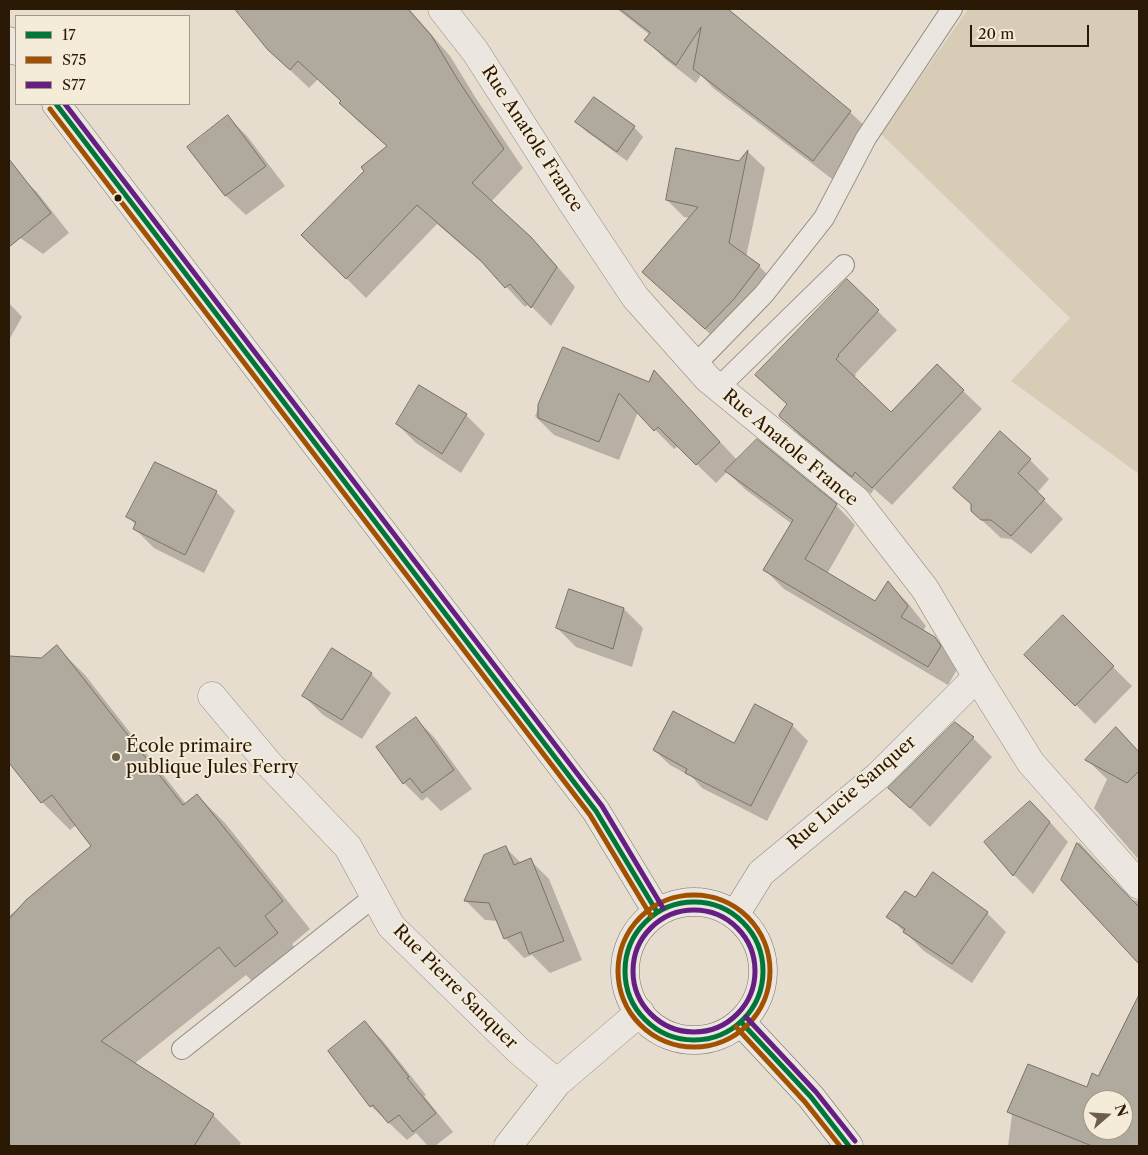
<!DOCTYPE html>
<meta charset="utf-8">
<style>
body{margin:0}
#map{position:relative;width:1148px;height:1155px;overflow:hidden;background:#e6ddcf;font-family:"Libre Caslon Text",serif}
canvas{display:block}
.frame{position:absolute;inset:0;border:10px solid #2a1904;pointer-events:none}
.legend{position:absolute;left:15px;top:15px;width:175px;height:90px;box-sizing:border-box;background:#f5ebd9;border:1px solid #a49784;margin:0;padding:6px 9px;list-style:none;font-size:15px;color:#2a1904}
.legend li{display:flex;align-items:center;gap:10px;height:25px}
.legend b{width:25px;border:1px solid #a49784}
.north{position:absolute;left:1083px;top:1090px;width:50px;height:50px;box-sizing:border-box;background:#f5ebd9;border:1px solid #a49784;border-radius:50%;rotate:71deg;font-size:14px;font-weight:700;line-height:20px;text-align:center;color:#2a1904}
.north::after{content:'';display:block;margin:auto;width:18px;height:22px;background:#6c5e4b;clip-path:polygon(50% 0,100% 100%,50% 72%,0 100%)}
.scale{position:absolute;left:970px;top:25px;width:119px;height:22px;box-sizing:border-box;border:2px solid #2a1904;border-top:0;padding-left:6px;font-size:15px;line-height:18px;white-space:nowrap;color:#2a1904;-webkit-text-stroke:4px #f5ebd9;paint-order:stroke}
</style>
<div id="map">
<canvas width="1148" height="1155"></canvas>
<div class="frame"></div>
<ul class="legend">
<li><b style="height:6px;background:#007738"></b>17</li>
<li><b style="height:6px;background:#a25100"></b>S75</li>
<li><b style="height:6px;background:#651f82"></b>S77</li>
</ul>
<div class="north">N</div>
<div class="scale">20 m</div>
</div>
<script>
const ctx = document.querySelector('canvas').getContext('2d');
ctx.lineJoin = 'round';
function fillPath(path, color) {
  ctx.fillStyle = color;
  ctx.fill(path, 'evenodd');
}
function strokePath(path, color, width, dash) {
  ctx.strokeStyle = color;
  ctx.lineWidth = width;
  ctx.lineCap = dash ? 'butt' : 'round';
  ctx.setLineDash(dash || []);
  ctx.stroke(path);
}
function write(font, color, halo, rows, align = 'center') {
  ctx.font = font + ' "Libre Caslon Text",serif';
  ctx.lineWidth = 4;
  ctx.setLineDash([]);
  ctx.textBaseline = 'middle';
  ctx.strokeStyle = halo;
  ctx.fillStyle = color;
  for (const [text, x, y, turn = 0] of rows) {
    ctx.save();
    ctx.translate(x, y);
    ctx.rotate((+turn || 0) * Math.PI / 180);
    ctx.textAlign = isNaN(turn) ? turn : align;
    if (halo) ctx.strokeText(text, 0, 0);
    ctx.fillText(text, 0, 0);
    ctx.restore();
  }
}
const green = new Path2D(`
 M968,9H1139V474L1011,381L1070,318L881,134Z`);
const shadow = new Path2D(`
 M237,9H409L450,56L477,100L523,168L491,202L550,258L575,287L551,326L529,304L525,307L491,270L437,224L366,298L303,235L388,147L359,122L340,103L342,102L318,79L309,88L290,70L270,50Z
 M617,9H726L850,112L870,131L832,179L713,88L701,75L696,83L665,59L646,40L650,35Z
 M228,117L247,136L285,186L246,215L226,196L189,147Z
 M577,122L634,127L643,137L627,161L587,132Z
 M748,152L765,168L746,257L759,266L776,283L722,345L643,272L690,218L684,217L667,200L739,163Z
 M9,166L37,192L69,233L43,254L9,230Z
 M847,281L897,330L855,374L856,375L854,378L891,413L937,366L982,409L892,505L874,489L871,494L800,436L781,417L788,405L757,375Z
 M9,303L22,317L9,340Z
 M562,353L673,391L738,461L836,505L855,525L827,574L876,603L888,583L907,602L926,626L923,631L935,638L954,658L959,666L948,685L784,589L765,570L792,524L746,490L727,472L716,483L678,446L674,449L638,412L619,460L554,435L535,416Z
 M466,415L485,434L461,473L416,443L397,424Z
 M1030,460L1049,479L1037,493L1063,519L1031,554L1011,539L1001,538L972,511Z
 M167,467L216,492L235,511L204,573L154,548L135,529L136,525L128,517Z
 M624,609L643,628L632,667L576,647L557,628Z
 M1063,617L1132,686L1095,724L1026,655Z
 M57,647L85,675L186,804L197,795L225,823L310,929L292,944L305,961L264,993L246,975L134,1064L213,1115L241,1143L239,1146H9V916L93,846L76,825L70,830L42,802L10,763L20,755L9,741V664L22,658L41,659Z
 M371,674L391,693L362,739L323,715L304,696Z
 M755,706L792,725L808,741L767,821L702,788L692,777L670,765L654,750L735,745Z
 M416,719L434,737L472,789L441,811L427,797L422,801L404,783Z
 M1116,729L1139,753V860L1094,808L1107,779L1087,760Z
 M973,738L992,757L930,827L909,807Z
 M1050,822L1068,842L1033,894L1014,875L986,842Z
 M1079,842L1132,900L1139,901V960L1063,879Z
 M506,848L521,863L530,860L549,879L582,960L550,973L532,955L524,958L505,938L498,921L485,920L466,901Z
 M915,899L987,913L1006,932L972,983L924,951L888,916Z
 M365,1023L383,1041L426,1095L424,1096L453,1132L435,1146H428L416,1133L407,1140L371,1106Z
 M1120,1034L1139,1045V1146H1008L1012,1115L1009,1112L1088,1088L1099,1077ZM1093,1100H1123V1130H1093Z`);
const building = new Path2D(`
 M235,9H408L431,35L458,80L504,149L472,183L531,237L557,267L531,308L510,284L505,288L481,261L417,205L346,279L301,235L364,171L361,167L387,146L339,103L341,101L298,61L290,70L268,50Z
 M620,9H728L851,111L813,161L693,69L701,27L676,65L644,40L650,33Z
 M594,97L635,126L617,152L575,122Z
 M228,115L266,166L225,196L187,147Z
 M676,148L739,161L748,150L729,243L760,265L734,299L705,329L642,272L698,207L666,200Z
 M9,159L51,213L9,247Z
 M847,279L879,310L838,355L839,356L836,359L891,412L937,364L964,390L872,488L855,472L852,477L780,417L779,415L787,404L755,375Z
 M563,347L649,382L654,370L720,442L696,465L658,427L654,431L619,393L599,442L538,418V405Z
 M419,385L467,414L442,454L396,424Z
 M1000,431L1031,459L1018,473L1045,499L1011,536L991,520H981L971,511V504L953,488Z
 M757,439L837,504L805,559L875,601L888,581L908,606L901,617L935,637L941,646L928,667L763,570L793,520L725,471Z
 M155,462L217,491L185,555L133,529L136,522L126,517Z
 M569,589L624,608L613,649L556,628Z
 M1063,615L1114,666L1075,706L1024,655Z
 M57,645L183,805L197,794L283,901L265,916L278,933L235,967L219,947L101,1041L214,1114L194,1146H9V919L26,900L91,846L52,795L41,803L9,763V656L41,658Z
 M332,648L372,673L342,720L302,696Z
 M755,704L793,724L751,806L685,773L687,769L653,750L673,711L734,743Z
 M416,717L454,770L422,793L410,778L403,784L376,747Z
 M955,722L974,737L910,808L888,788Z
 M1116,727L1139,752V771L1127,783L1085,760Z
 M1030,801L1050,822L1013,876L984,842Z
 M1077,843L1139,907V964L1061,880Z
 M506,846L514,865L531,858L564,941L529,954L521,932L504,939L489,903L464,901L484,855Z
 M933,872L988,912L952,964L903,932L905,929L886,917L905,891L915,897Z
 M1139,995V1146H1092L1007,1112L1028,1064L1087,1087L1092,1073L1098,1076ZM1093,1100H1123V1130H1093Z
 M365,1021L409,1077L407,1078L436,1113L413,1132L399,1115L388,1123L373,1105L370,1107L328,1051Z`);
const lane = new Path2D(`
 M695,365L764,294L824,218L866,138L952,9
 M718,388L844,265
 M182,1049L375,896`);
const street = new Path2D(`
 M442,9L475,51L571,201L635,297L708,379L856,500L925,589L977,677L1031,763L1139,885
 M212,696L269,764L348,847L391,926L518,1050L557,1083
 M735,915L761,873L878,776L977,677
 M508,1146L557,1083L640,1012`);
const secondary = new Path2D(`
 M9,41L16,51
 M56,104L596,811L657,912
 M625 971a69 69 0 1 1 138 0a69 69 0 1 1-138 0Z
 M741,1022L811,1097L849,1146`);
const bus1 = new Path2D(`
 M56,104L596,811L657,912
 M625 971a69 69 0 1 1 138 0a69 69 0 1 1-138 0Z
 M741,1022L811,1097L849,1146`);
const bus2 = new Path2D(`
 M50,109L590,815L651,916
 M618 971a76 76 0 1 1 152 0a76 76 0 1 1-152 0Z
 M736,1027L805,1102L840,1146`);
const bus3 = new Path2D(`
 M65,104L602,806L663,908
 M633 971a61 61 0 1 1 122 0a61 61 0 1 1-122 0Z
 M746,1017L816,1092L855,1141`);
const markers = [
 [118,198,4.5,"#2a1904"],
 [116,757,5,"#6c5e4b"]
];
const streetNames = [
 ["Rue Anatole France",532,139,57],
 ["Rue Anatole France",790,448,40],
 ["Rue Lucie Sanquer",852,793,-41],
 ["Rue Pierre Sanquer",455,987,45]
];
const poiNames = [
 ["École primaire",126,747],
 ["publique Jules Ferry",126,768]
];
fillPath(green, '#d9ccb7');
fillPath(shadow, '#0003');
fillPath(building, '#b0a99e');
strokePath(building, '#787166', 1);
strokePath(lane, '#938c81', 22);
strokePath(street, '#938c81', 29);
strokePath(secondary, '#787166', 29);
strokePath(lane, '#ebe6df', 20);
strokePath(street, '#ebe6df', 28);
strokePath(secondary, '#ebe6df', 28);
strokePath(bus1, '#007738', 5);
strokePath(bus2, '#a25100', 5);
strokePath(bus3, '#651f82', 5);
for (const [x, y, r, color] of markers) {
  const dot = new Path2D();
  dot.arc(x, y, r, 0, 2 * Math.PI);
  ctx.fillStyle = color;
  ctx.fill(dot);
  strokePath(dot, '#f5ebd9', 2);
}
write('18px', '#2a1904', '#f5ebd9', streetNames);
write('18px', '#2a1904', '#f5ebd9', poiNames, 'left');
</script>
